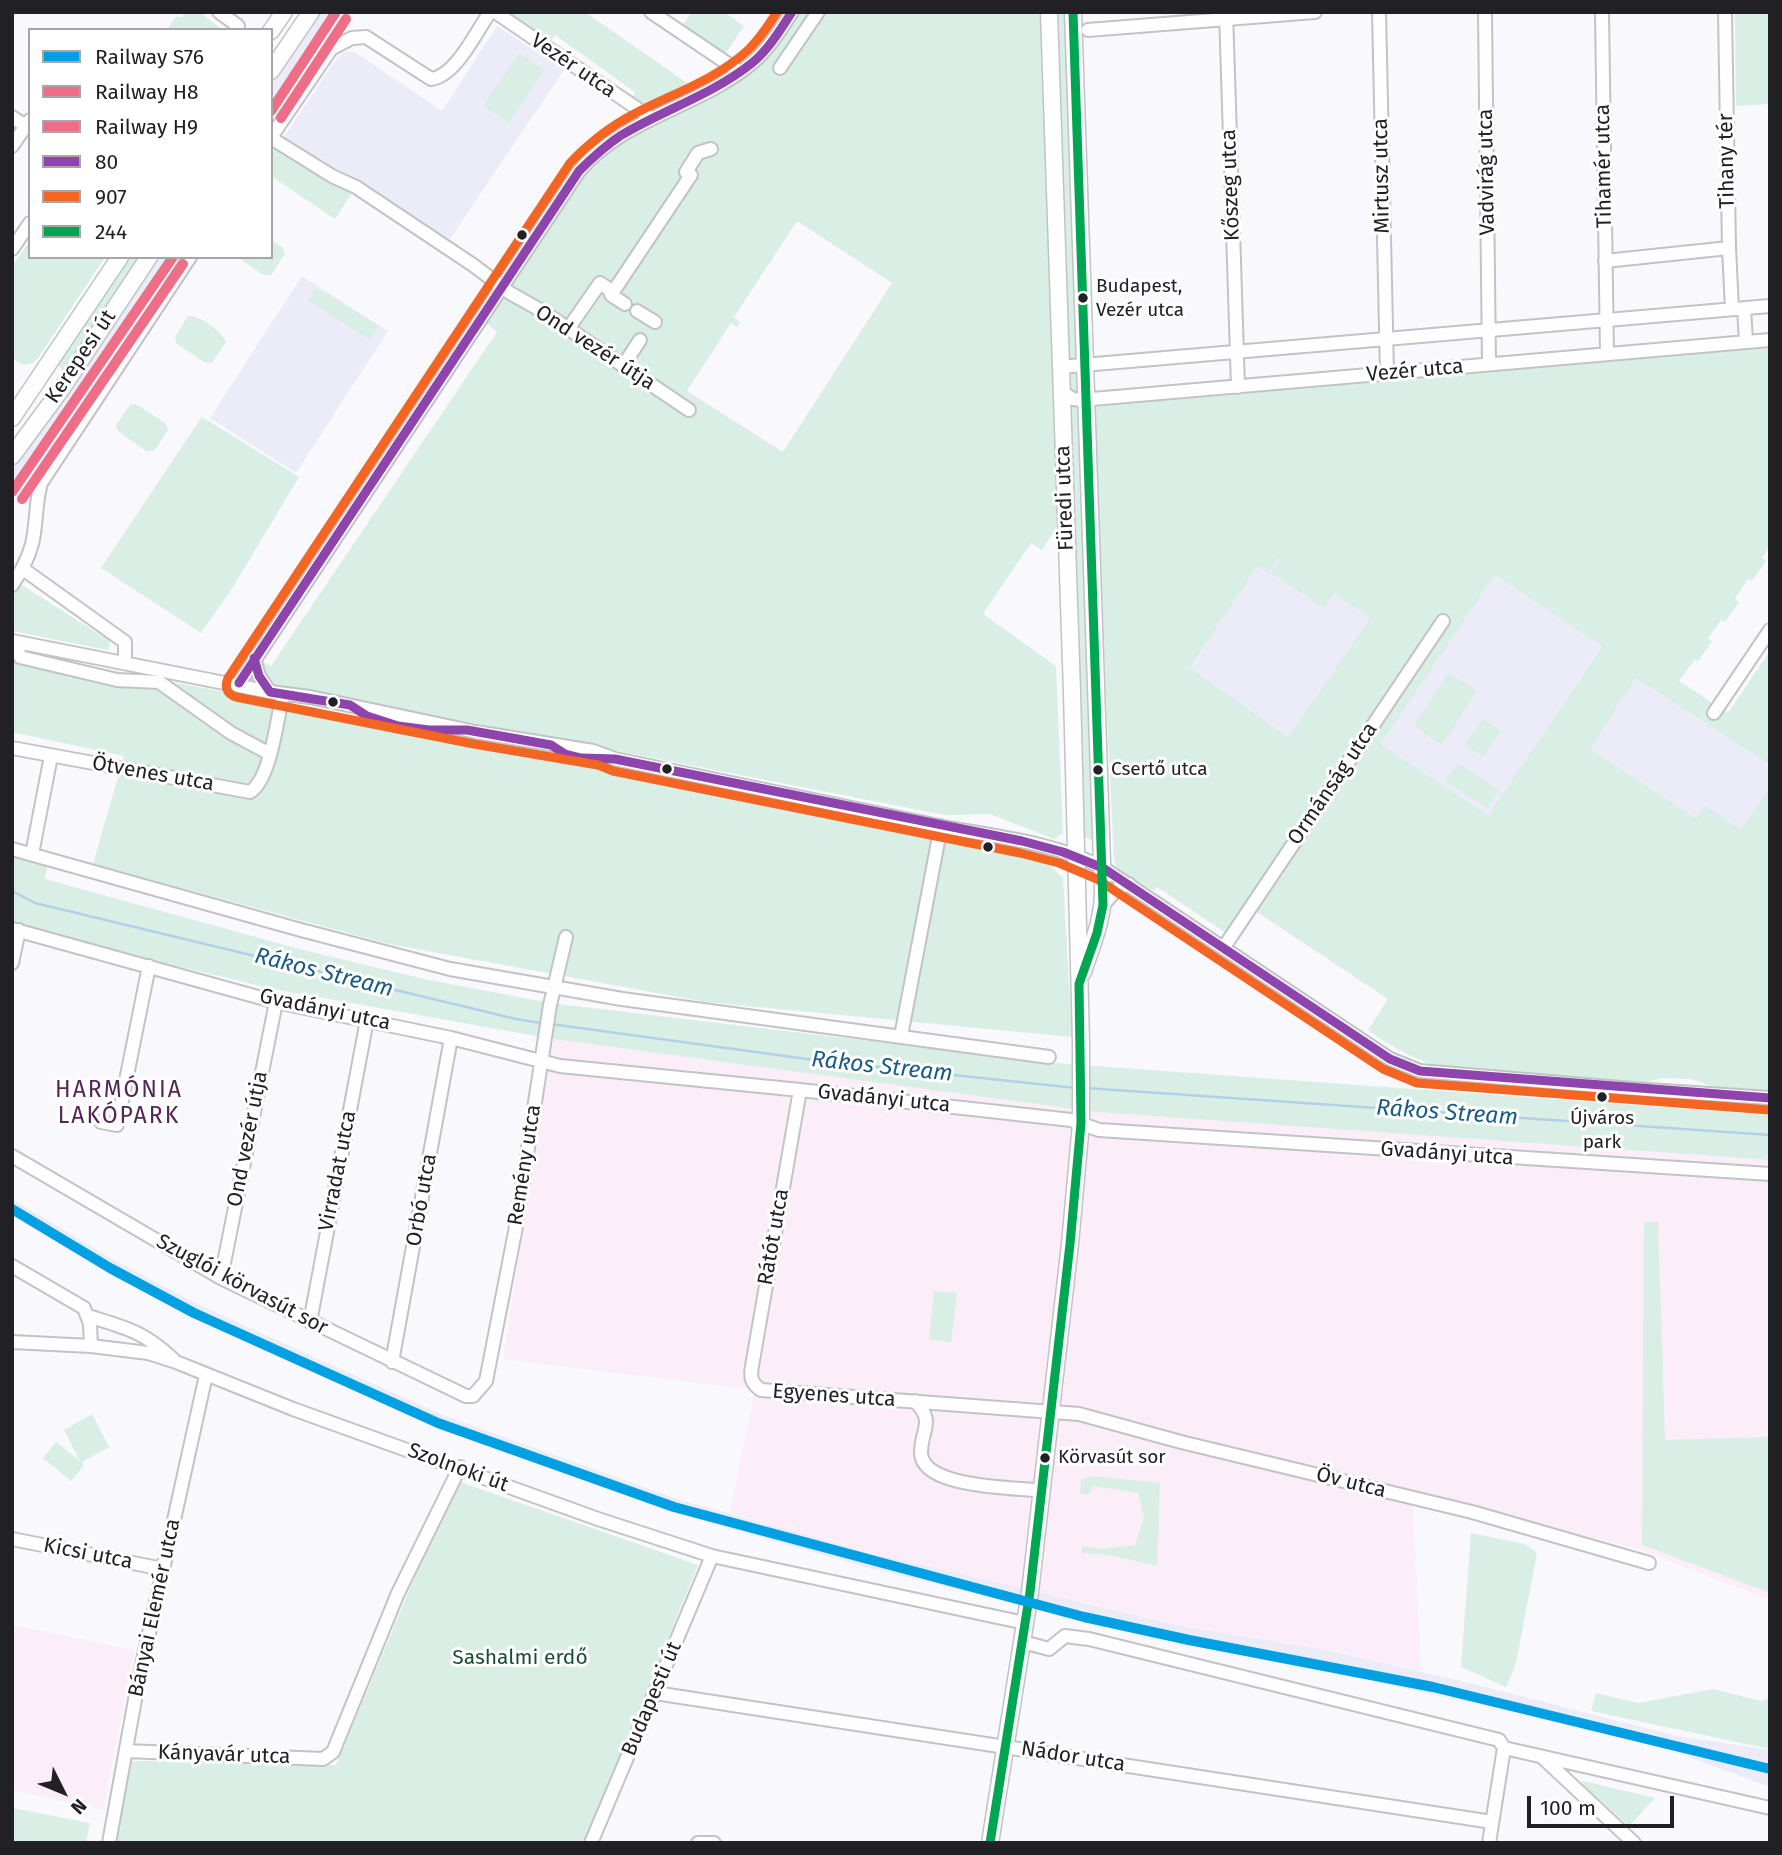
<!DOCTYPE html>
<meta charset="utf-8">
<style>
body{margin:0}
#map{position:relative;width:1782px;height:1855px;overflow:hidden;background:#f8f8fd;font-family:"Fira Sans",sans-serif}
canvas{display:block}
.frame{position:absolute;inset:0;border:14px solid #212125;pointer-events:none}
.legend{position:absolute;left:28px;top:28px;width:245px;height:231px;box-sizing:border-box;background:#fff;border:2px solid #a6a6a8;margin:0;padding:9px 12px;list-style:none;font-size:21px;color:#212125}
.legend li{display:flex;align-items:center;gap:14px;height:35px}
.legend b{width:35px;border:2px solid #a6a6a8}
.north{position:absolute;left:28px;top:1757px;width:70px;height:70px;-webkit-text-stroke:5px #fff;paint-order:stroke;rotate:133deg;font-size:19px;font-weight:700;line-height:28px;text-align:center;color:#212125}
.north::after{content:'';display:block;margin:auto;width:24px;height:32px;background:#212125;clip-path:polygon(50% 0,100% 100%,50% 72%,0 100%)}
.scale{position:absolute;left:1527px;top:1796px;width:147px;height:32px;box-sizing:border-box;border:4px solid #212125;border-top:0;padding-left:9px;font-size:21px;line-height:24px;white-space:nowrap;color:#212125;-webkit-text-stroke:5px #fff;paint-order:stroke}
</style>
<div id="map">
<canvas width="1782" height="1855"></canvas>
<div class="frame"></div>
<ul class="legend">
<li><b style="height:9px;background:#00a0e3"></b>Railway S76</li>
<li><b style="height:9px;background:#ed6e86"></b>Railway H8</li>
<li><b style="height:9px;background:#ed6e86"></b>Railway H9</li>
<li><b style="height:9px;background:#8e44ad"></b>80</li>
<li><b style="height:9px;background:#f26522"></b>907</li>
<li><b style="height:9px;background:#00a651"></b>244</li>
</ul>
<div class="north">N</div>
<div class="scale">100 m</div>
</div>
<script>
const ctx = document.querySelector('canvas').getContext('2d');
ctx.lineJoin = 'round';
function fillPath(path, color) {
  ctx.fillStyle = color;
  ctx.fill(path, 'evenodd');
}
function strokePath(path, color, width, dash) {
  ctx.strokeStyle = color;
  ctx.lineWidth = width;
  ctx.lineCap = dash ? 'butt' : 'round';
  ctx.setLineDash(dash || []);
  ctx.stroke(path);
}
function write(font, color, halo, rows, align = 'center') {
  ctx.font = font + ' "Fira Sans",sans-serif';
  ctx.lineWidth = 6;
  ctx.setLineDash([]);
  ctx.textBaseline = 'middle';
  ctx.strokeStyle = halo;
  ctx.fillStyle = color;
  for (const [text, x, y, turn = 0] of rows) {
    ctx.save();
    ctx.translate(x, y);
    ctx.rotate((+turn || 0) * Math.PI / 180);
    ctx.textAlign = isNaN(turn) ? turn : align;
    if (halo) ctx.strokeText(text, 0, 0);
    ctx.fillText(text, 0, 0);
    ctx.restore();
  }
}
const industrial = new Path2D(`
 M553,1039L1096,1112L1770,1160V1600L1638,1549L1412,1491L1421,1671L1331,1651L1180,1626L872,1553L730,1513L755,1390L503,1359Z
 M12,1625L135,1650L103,1810L12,1790Z`);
const built = new Path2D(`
 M320,12H338L271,112V85Z
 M497,26L564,70L448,242L338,169L334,174L282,140L337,58L345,52H355L442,111Z
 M158,257H174L12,498V468L59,405Z
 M302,276L388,331L296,473L210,418Z
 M1279,557L1370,618L1288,737L1190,669L1258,566Z
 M1495,575L1602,645L1488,815L1381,744Z
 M1636,678L1770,765V786L1720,863L1576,769Z
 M12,1199L114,1260L197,1304L440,1414L677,1499L872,1553L1180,1626L1331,1651L1477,1685L1677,1736L1770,1750V1787L1673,1751L1517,1712L1429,1694L1327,1670L1176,1642L869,1568L673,1512L436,1428L192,1317L107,1272L12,1214Z`);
const green = new Path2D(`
 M185,12H199L223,30L167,29L176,17H182Z
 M505,12H585L687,83L647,107L631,101L635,92L555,35L548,45Z
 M692,12H724L744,26L725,54L682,25Z
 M801,12H1045L1061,520L1042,550L1031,543L983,614L1056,666L1063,833L1054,839L990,814L945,815L556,739L551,745L515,731L272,684L263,675V662L271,666L497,332L487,323L588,170L613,146L710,96L770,57ZM797,221L892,283L783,452L687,391L731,323L737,327L740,322L734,317Z
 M1055,12H1070L1097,844L1082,835Z
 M1735,12H1770V104L1736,106Z
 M519,53L544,70L509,123L483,106Z
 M279,143L356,187L335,219L271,176V154Z
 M271,240L282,247L285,254L271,275H263L238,257H271Z
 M30,241V257H105L40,355L33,363L23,365L12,358V266Z
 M128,257H140L63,374L58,363Z
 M316,287L379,326L370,340L308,300Z
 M188,316C200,315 221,331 226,342L212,363L204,362L176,343L175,337Z
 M1770,348V546L1762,558L1766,561L1752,581L1748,579L1735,599L1739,602L1725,622L1721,620L1708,638L1712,642L1698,661L1695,659L1679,681L1728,713L1770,651V765L1636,678L1590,749L1696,819L1705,806L1741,830L1770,786V1090L1715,1087L1691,1079L1664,1078L1639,1083L1450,1069C1418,1062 1394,1049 1368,1030L1388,999L1257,912L1238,941L1157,887L1154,891L1118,871L1114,859L1092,407ZM1279,557L1281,559L1271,573L1324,608L1334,594L1370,618L1288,737L1190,668L1258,566L1268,573ZM1495,575L1602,646L1488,815L1381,744Z
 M136,404L165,423L168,430L154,451H146L118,431L116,425L130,405Z
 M202,417L299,477L233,587L201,633L101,568Z
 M20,584L110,641L108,650L12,631V597Z
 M12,651L597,764L620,766L716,784L1048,864L1063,878L1072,1037L706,1002L389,944L93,864L124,756L12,732Z
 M1448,673L1477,691L1442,745L1414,726Z
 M1483,719L1501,731L1483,757L1465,745Z
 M1458,763L1499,790L1487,808L1445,781Z
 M12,855L47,866L45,879L299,949L424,979L550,1003L1054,1063L1770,1115V1160L1096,1112L553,1039L273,989L12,926Z
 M1644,1222H1658L1665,1440L1770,1437V1593L1642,1545Z
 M934,1291L957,1293L951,1342L929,1340Z
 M92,1414L109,1447L82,1462L84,1465L71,1481L43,1458L56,1442L80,1461L64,1430Z
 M1094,1476L1160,1483L1157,1566L1110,1555L1081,1553L1083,1546L1102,1549L1135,1545L1144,1517L1138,1493L1094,1486L1088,1495L1080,1493L1081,1479Z
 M460,1482L698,1565L584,1843H115L130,1761L336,1765L419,1567Z
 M1471,1533L1525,1544L1537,1553L1516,1663L1506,1687L1461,1667Z
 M1713,1689L1761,1701L1770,1698V1749L1591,1711L1596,1693L1638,1703Z
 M1583,1781L1655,1798L1629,1826L1582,1784Z
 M12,1808L90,1823L86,1843H12Z`);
const stream = new Path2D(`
 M12,891L35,903L516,1019L541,1023
 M551,1024L821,1061L1076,1088
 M1086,1088L1770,1135`);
const minor = new Path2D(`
 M219,12L238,26
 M495,12L651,118
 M651,12L740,72
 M1226,12L1238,387
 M1379,12L1387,373
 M1485,12L1489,364
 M1602,12L1607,354
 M1725,12L1729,248L1732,309
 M1088,30L1315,12
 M780,68L818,12
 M12,117L26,126
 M271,137L331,49L352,38L366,37L431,79C456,76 476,32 490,12
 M271,138L332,176L356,187L473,265L510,293L542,311L689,410
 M12,146L30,120
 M12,249L30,223
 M1605,261L1729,248
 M613,292L611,295L625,304
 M1744,308L1746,342
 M637,311L655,322
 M568,329L600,283L613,292L691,175L686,172L698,153L711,149
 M623,366L640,340
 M1060,367L1770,306
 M1062,392L1073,399L1081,400L1770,340
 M23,569L125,642V662
 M12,585C21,572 28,559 32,544C37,524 35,503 41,483L190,257
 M12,641L270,692L310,697L476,732L593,751L615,759C723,781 831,804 939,826C994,837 1051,841 1103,868L1369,1045L1390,1059L1420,1071L1633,1089L1770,1098
 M16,642L20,657L117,680L159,682L231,733L270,754
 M254,658L259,676L270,692
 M238,685L579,171C625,117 699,107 752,63C769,49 780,30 792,12
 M1714,713L1770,630
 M365,715L398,726L439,730
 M12,748L250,792C271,779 277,718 283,694
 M12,849L301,930L450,969L622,999L1049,1057
 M32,854L51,756
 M1103,905L1117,889L1129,884
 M12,929L276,1002L451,1038L560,1066L800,1090L1071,1120L1099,1130L1770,1174
 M1224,947L1443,621
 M12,963L19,930
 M901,1036L941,826
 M800,1090L752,1366C750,1377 751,1383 761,1390L1079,1414L1181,1442L1472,1512L1649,1563
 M101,1122L117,1125L149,966
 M12,1156L221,1278L466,1396H473L486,1381L515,1232L550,1005L566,937
 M12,1266L84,1308L90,1324L91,1346
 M221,1278L276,1002
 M88,1316C126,1328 143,1331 173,1359
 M310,1322L367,1020
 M12,1342L91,1346L148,1353L176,1362L293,1409L598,1519L712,1556L1025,1623
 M392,1362L451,1038
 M915,1401C935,1422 922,1428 921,1451C919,1489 1016,1487 1042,1491
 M12,1539L163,1569
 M1023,1642L1049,1649L1065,1636L1089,1639L1499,1740L1504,1748L1770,1808
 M655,1693L1492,1822
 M126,1751L323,1759L333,1752L398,1593L460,1467
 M1542,1757L1634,1843
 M109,1843L138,1683L206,1375
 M591,1843L712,1556
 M698,1843H714
 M1489,1843L1504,1748`);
const major = new Path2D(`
 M1073,12L1103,891C1103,920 1092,945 1083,972
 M271,31L284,12
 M271,71L311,12
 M12,418L120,257
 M12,456L62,388L149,257
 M990,1843L1030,1592L1070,1244L1081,1123V1042L1072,692L1049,12`);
const bus1 = new Path2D(`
 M254,658L259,676L270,692L350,705L367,716L398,726L429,730H467L551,745L565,754L581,758L615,759L1022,841L1063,852L1103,868L1390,1059L1420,1071L1770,1098
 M239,683L579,171C592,158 605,146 620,136C663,110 712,95 752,63C769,49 780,30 792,12`);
const bus2 = new Path2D(`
 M777,12C768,26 759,40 747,51C715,80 672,94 634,114C609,127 589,143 570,163L228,678C224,687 227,694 236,697L474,744L598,765L613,771L1020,853L1059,863L1097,879L1383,1069L1417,1083L1769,1110`);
const bus3 = new Path2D(`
 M990,1843L1030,1592L1070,1244L1081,1123L1079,984L1097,933L1103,905L1073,12`);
const rail1 = new Path2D(`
 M12,1209L110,1268L194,1313L438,1423L674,1507L1084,1617L1189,1640L1433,1687L1770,1769`);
const rail2 = new Path2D(`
 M271,111L336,12
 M12,492L173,257`);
const rail3 = new Path2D(`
 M281,118L346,19
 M22,499L183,264`);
const markers = [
 [522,235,6,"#212125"],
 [1083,298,6,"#212125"],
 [333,702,6,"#212125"],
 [667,769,6,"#212125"],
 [1098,770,6,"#212125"],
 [988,847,6,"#212125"],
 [1602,1097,6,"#212125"],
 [1045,1458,6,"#212125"]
];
const busNames = [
 ["Budapest,",1096,287],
 ["Vezér utca",1096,311],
 ["Csertő utca",1111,770],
 ["Újváros",1602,1119,"center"],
 ["park",1602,1143,"center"],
 ["Körvasút sor",1058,1458]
];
const streetNames = [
 ["Vezér utca",573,66,34],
 ["Tihany tér",1727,161,-91],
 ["Tihamér utca",1604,166,-91],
 ["Vadvirág utca",1487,172,-91],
 ["Mirtusz utca",1382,176,-91],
 ["Kőszeg utca",1231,185,-92],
 ["Ond vezér útja",595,348,33],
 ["Kerepesi út",81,357,-56],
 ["Vezér utca",1415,371,-5],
 ["Füredi utca",1065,498,-92],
 ["Ötvenes utca",153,774,10],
 ["Ormánság utca",1333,784,-56],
 ["Gvadányi utca",325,1010,12],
 ["Gvadányi utca",884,1099,6],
 ["Ond vezér útja",248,1139,-79],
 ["Gvadányi utca",1447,1154,4],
 ["Remény utca",525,1165,-81],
 ["Virradat utca",338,1171,-79],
 ["Orbó utca",422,1200,-80],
 ["Rátót utca",774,1237,-80],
 ["Szuglói körvasút sor",242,1285,28],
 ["Egyenes utca",834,1396,4],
 ["Szolnoki út",458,1468,20],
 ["Öv utca",1351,1483,14],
 ["Kicsi utca",88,1554,11],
 ["Bányai Elemér utca",155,1608,-78],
 ["Budapesti út",652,1699,-67],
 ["Kányavár utca",224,1755,2],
 ["Nádor utca",1073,1757,9]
];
const parkNames = [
 ["Sashalmi erdő",520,1658]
];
const waterNames = [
 ["Rákos Stream",324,973,14],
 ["Rákos Stream",882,1067,6],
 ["Rákos Stream",1447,1113,4]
];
const neighbourhoodNames = [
 ["HARMÓNIA",119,1091],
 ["LAKÓPARK",119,1117]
];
fillPath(industrial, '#fbeef8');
fillPath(built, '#ebecf8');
fillPath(green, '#d9eee4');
strokePath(stream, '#b4d0e8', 2.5);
strokePath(minor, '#c2c3c7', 16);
strokePath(major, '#c2c3c7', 19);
strokePath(minor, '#fefeff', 12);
strokePath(major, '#fefeff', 16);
strokePath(bus1, '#8e44ad', 9);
strokePath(bus2, '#f26522', 9);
strokePath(bus3, '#00a651', 9);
strokePath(rail1, '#00a0e3', 10);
strokePath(rail2, '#ed6e86', 10);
strokePath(rail3, '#ed6e86', 10);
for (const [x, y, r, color] of markers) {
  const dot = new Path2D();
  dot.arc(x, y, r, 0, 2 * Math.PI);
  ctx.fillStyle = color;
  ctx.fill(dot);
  strokePath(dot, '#fff', 2.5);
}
write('19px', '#212125', '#fff', busNames, 'left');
write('21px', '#212125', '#fff', streetNames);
write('21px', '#174f35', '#fff', parkNames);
write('italic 23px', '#1a5a84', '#fff', waterNames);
ctx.letterSpacing = '2px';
write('23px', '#542557', '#fff', neighbourhoodNames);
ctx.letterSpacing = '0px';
</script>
